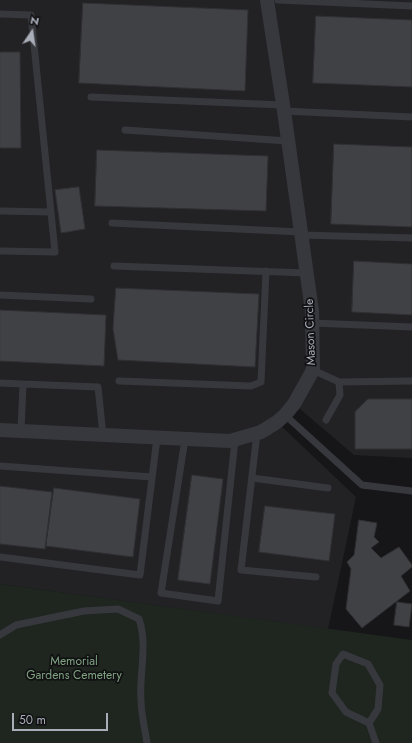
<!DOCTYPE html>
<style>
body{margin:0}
#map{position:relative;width:412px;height:743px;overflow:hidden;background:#161618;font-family:Jost,sans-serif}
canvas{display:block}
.north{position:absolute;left:12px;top:12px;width:40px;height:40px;-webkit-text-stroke:3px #111113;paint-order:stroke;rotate:13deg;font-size:11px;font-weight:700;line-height:16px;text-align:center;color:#a8adb8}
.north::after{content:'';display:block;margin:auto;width:14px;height:18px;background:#a8adb8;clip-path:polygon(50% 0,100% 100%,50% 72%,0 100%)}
.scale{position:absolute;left:12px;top:713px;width:96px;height:18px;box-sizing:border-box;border:2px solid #a8adb8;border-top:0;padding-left:5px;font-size:12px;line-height:14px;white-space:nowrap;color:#a8adb8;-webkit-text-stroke:3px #111113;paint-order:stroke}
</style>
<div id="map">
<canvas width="412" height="743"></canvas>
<div class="north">N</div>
<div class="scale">50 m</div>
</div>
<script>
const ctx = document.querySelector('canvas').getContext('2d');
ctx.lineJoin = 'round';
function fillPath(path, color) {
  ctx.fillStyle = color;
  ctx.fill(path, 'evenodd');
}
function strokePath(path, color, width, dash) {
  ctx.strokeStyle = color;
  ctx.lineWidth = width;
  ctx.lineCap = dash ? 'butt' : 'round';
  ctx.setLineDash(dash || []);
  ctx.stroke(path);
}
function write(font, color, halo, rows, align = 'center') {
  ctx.font = font + ' Jost,sans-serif';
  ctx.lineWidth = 3.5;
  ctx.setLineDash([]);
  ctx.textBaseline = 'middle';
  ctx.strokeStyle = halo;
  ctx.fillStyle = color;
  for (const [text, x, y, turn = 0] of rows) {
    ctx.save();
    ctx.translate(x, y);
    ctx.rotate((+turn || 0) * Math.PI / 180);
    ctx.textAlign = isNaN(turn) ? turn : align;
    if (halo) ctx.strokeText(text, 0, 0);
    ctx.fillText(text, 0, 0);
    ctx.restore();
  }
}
const built = new Path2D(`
 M0,0H412V458L354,455L294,404L277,422L356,497L328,629L0,584Z`);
const green = new Path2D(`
 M0,584L412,640V743H0Z`);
const building = new Path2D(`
 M83,3L248,10L245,91L79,83Z
 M316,16L412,20V87L313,83Z
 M0,52H20L21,148H0Z
 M334,144L412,147V227L331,224Z
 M97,150L268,156L266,211L95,206Z
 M79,187L85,229L61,233L55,190Z
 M354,261L412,264V315L352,312Z
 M116,288L259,294L255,367L118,360L113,329Z
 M0,310L106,315L104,366L0,361Z
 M368,399H412V449H355V412Z
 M192,475L223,479L210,584L178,580Z
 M0,486L52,492L45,549L0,544Z
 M54,488L140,499L133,557L46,546Z
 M265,506L335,514L329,561L259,552Z
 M359,520L377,523L374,537L379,542L371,548L381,558L399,547L412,565V567L401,576L410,591L362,628L346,609L351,569L347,562L354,555Z
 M397,602L412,604L409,627L394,625Z`);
const service = new Path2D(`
 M278,0L412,6
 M0,14L31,15L55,252L0,251
 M91,97L283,105
 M284,111L412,117
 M125,130L288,141
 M0,211L51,212
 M112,223L301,232
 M301,235L412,238
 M114,266L307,273
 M0,295L91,299
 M312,323L412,327
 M313,370L339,382L412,381
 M119,381L251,386L261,382L266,271
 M0,383L23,384L21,431
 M23,384L98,387L103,435
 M285,415L362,485L412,491
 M326,420L340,395L339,382
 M257,433L241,570L316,577
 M185,439L161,593L218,601L235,440
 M0,466L152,477
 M252,478L328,488
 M0,557L140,575L157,438
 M0,635L16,625L84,611L118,609L139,619C148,645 139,673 141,700C141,714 145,729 147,743
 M369,723L378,709L380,685L368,664L343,654L336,664L332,693L346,712L369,723L376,743`);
const minor = new Path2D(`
 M0,430L230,441L261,432L277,422L285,415L294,404L313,370L312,311L284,111L267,0`);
const streetNames = [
 ["Mason Circle",311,332,-92]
];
const parkNames = [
 ["Memorial",74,662],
 ["Gardens Cemetery",74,676]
];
fillPath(built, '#222225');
fillPath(green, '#1e261f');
fillPath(building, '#404145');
strokePath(building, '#303034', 1);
strokePath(service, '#37383d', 7);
strokePath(minor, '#37383d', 14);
write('12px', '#a8adb8', '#111113', streetNames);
write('12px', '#7fa381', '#111113', parkNames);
</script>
